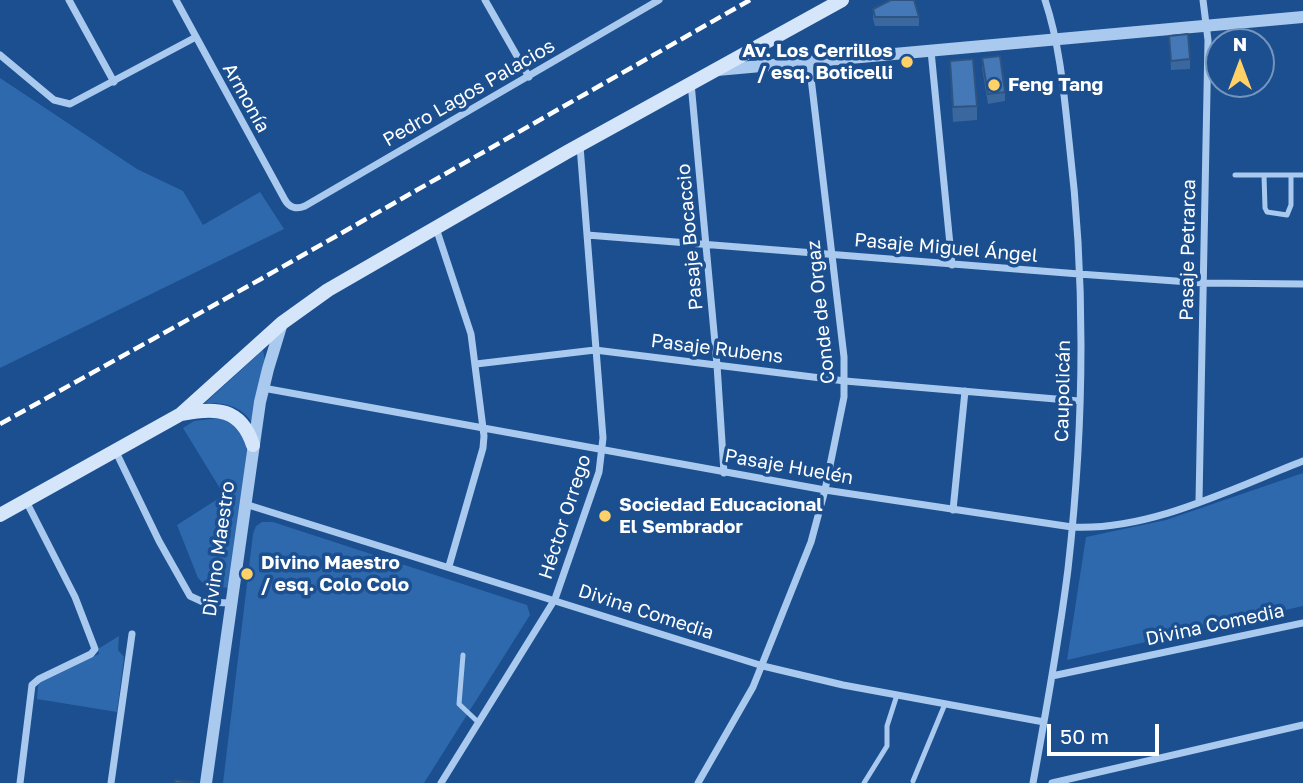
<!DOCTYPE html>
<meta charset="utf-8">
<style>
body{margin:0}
#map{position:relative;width:1303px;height:783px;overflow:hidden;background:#1b4f8f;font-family:"Golos Text",sans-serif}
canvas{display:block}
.north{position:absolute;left:1205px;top:28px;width:70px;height:70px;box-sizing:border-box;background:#1b4f8f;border:2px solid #7695bc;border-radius:50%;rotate:0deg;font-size:19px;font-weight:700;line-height:28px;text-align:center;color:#fff}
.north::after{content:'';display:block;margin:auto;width:24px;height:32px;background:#ffd166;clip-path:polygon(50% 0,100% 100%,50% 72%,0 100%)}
.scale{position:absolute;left:1047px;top:724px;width:112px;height:32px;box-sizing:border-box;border:4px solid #fff;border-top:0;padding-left:9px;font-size:21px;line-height:24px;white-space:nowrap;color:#fff;-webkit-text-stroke:5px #1b4f8f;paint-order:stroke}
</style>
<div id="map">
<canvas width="1303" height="783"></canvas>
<div class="north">N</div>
<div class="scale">50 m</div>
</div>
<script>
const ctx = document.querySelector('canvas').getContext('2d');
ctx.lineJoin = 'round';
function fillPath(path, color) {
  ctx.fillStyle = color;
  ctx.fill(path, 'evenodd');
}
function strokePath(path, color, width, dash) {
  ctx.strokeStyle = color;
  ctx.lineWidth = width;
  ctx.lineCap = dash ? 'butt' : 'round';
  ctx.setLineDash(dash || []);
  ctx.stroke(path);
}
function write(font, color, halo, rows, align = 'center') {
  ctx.font = font + ' "Golos Text",sans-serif';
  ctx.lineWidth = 7;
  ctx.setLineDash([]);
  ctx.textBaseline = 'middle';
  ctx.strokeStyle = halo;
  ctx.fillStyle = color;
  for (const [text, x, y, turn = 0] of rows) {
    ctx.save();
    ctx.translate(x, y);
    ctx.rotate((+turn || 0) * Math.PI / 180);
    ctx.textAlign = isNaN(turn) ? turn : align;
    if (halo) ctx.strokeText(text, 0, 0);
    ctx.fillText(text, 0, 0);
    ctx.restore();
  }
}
const green = new Path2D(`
 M0,78L137,169L183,191L203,225L260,192L284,229L0,368Z
 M263,350L266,365L255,429C246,407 227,402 205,403Z
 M218,418L229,421L249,439L230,588L206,586L198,578L177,525L224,495L183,428L194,421Z
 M1303,473V606L1067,660L1086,537L1166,520Z
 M262,522H273L527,605L530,615L424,783H223L253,534L256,526Z
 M119,636L118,650L124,657L117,712L37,699L38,686L41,681L99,654L98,649Z`);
const service = new Path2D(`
 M1235,175H1303
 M1264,175L1265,208L1267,212L1287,215L1291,205V175
 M463,655L459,704L479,723
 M913,781L945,704
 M864,783L887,746V726L897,695`);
const minor = new Path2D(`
 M69,0L114,82
 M176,0L285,200C289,207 296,210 305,206L659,0
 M485,0L529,77
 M931,51L952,265
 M0,55L54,100L70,104L196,37
 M691,83L717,365L724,473
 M436,228L471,334L484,436L483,448L449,566
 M587,235L1079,274L1203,283L1303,284
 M476,364L595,350L845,381L1079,401
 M263,388L825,490L1072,527C1150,531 1231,489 1303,461
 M116,452L159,541L190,596L203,602L231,603
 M1199,501L1208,40L1203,0
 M245,504L763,666L843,685L1044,722
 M953,510L965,391
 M1052,676L1303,623
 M20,783L32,685L39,679L91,654L95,649L75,597L26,501
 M111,783L132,634
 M441,783L555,599L599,472L603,438L580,146
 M698,783L753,687L811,542L825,490L844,397V357L809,61
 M1033,783C1046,712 1059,641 1068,569C1084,428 1086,282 1069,141C1064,94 1060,45 1045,0
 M1052,783L1303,725`);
const tertiary = new Path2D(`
 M717,70L1303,17
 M206,783L260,402L268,369L282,323`);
const secondary = new Path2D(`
 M182,414C216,407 241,408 253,445
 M0,515L181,414L282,323L328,290L567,152L842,0`);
const rail = new Path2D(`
 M0,424L261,279L750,0`);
const wall = new Path2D(`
 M873,9L919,17V26H875L873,19Z
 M1169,36L1190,59V69L1171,70Z
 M982,58L1005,92V101L988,104L982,68Z
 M950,61L977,106V120L953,122Z`);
const building = new Path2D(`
 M891,0H914L919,17H875L873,9Z
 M1188,34L1190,59L1171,61L1169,36Z
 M1000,56L1005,92L988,94L982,58Z
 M973,59L977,106L953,107L950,61Z
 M175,780L193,782V783H175Z`);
const markers = [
 [907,62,7,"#ffd166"],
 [994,85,7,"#ffd166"],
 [605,516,7,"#ffd166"],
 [247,574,7,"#ffd166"]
];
const poiNames = [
 ["Av. Los Cerrillos",893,51,"right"],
 ["/ esq. Boticelli",893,73,"right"],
 ["Feng Tang",1008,85],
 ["Sociedad Educacional",619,505],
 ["El Sembrador",619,527],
 ["Divino Maestro",261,563],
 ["/ esq. Colo Colo",261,585]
];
const streetNames = [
 ["Pedro Lagos Palacios",469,93,-30],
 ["Armonía",246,98,61],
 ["Pasaje Bocaccio",690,237,-95],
 ["Pasaje Miguel Ángel",946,248,5],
 ["Pasaje Petrarca",1188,250,-89],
 ["Conde de Orgaz",821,312,-96],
 ["Pasaje Rubens",717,349,7],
 ["Caupolicán",1063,391,-89],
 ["Pasaje Huelén",789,467,10],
 ["Héctor Orrego",565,517,-72],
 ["Divino Maestro",219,549,-82],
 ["Divina Comedia",646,612,18],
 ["Divina Comedia",1215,625,-12]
];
fillPath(green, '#2e69ad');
strokePath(service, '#a9c9ee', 5);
strokePath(minor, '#a9c9ee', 7);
strokePath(tertiary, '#a9c9ee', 12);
strokePath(secondary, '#d6e6fa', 14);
strokePath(rail, '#fff', 4.5, [12, 5]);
fillPath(wall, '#3a679d');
fillPath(building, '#4478b7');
strokePath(building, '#305480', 2);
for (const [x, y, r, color] of markers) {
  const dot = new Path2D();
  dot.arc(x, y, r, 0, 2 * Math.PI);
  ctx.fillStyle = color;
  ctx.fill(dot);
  strokePath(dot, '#1b4f8f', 2.5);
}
write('bold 19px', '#fff', '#1b4f8f', poiNames, 'left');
write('19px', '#fff', '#1b4f8f', streetNames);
</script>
